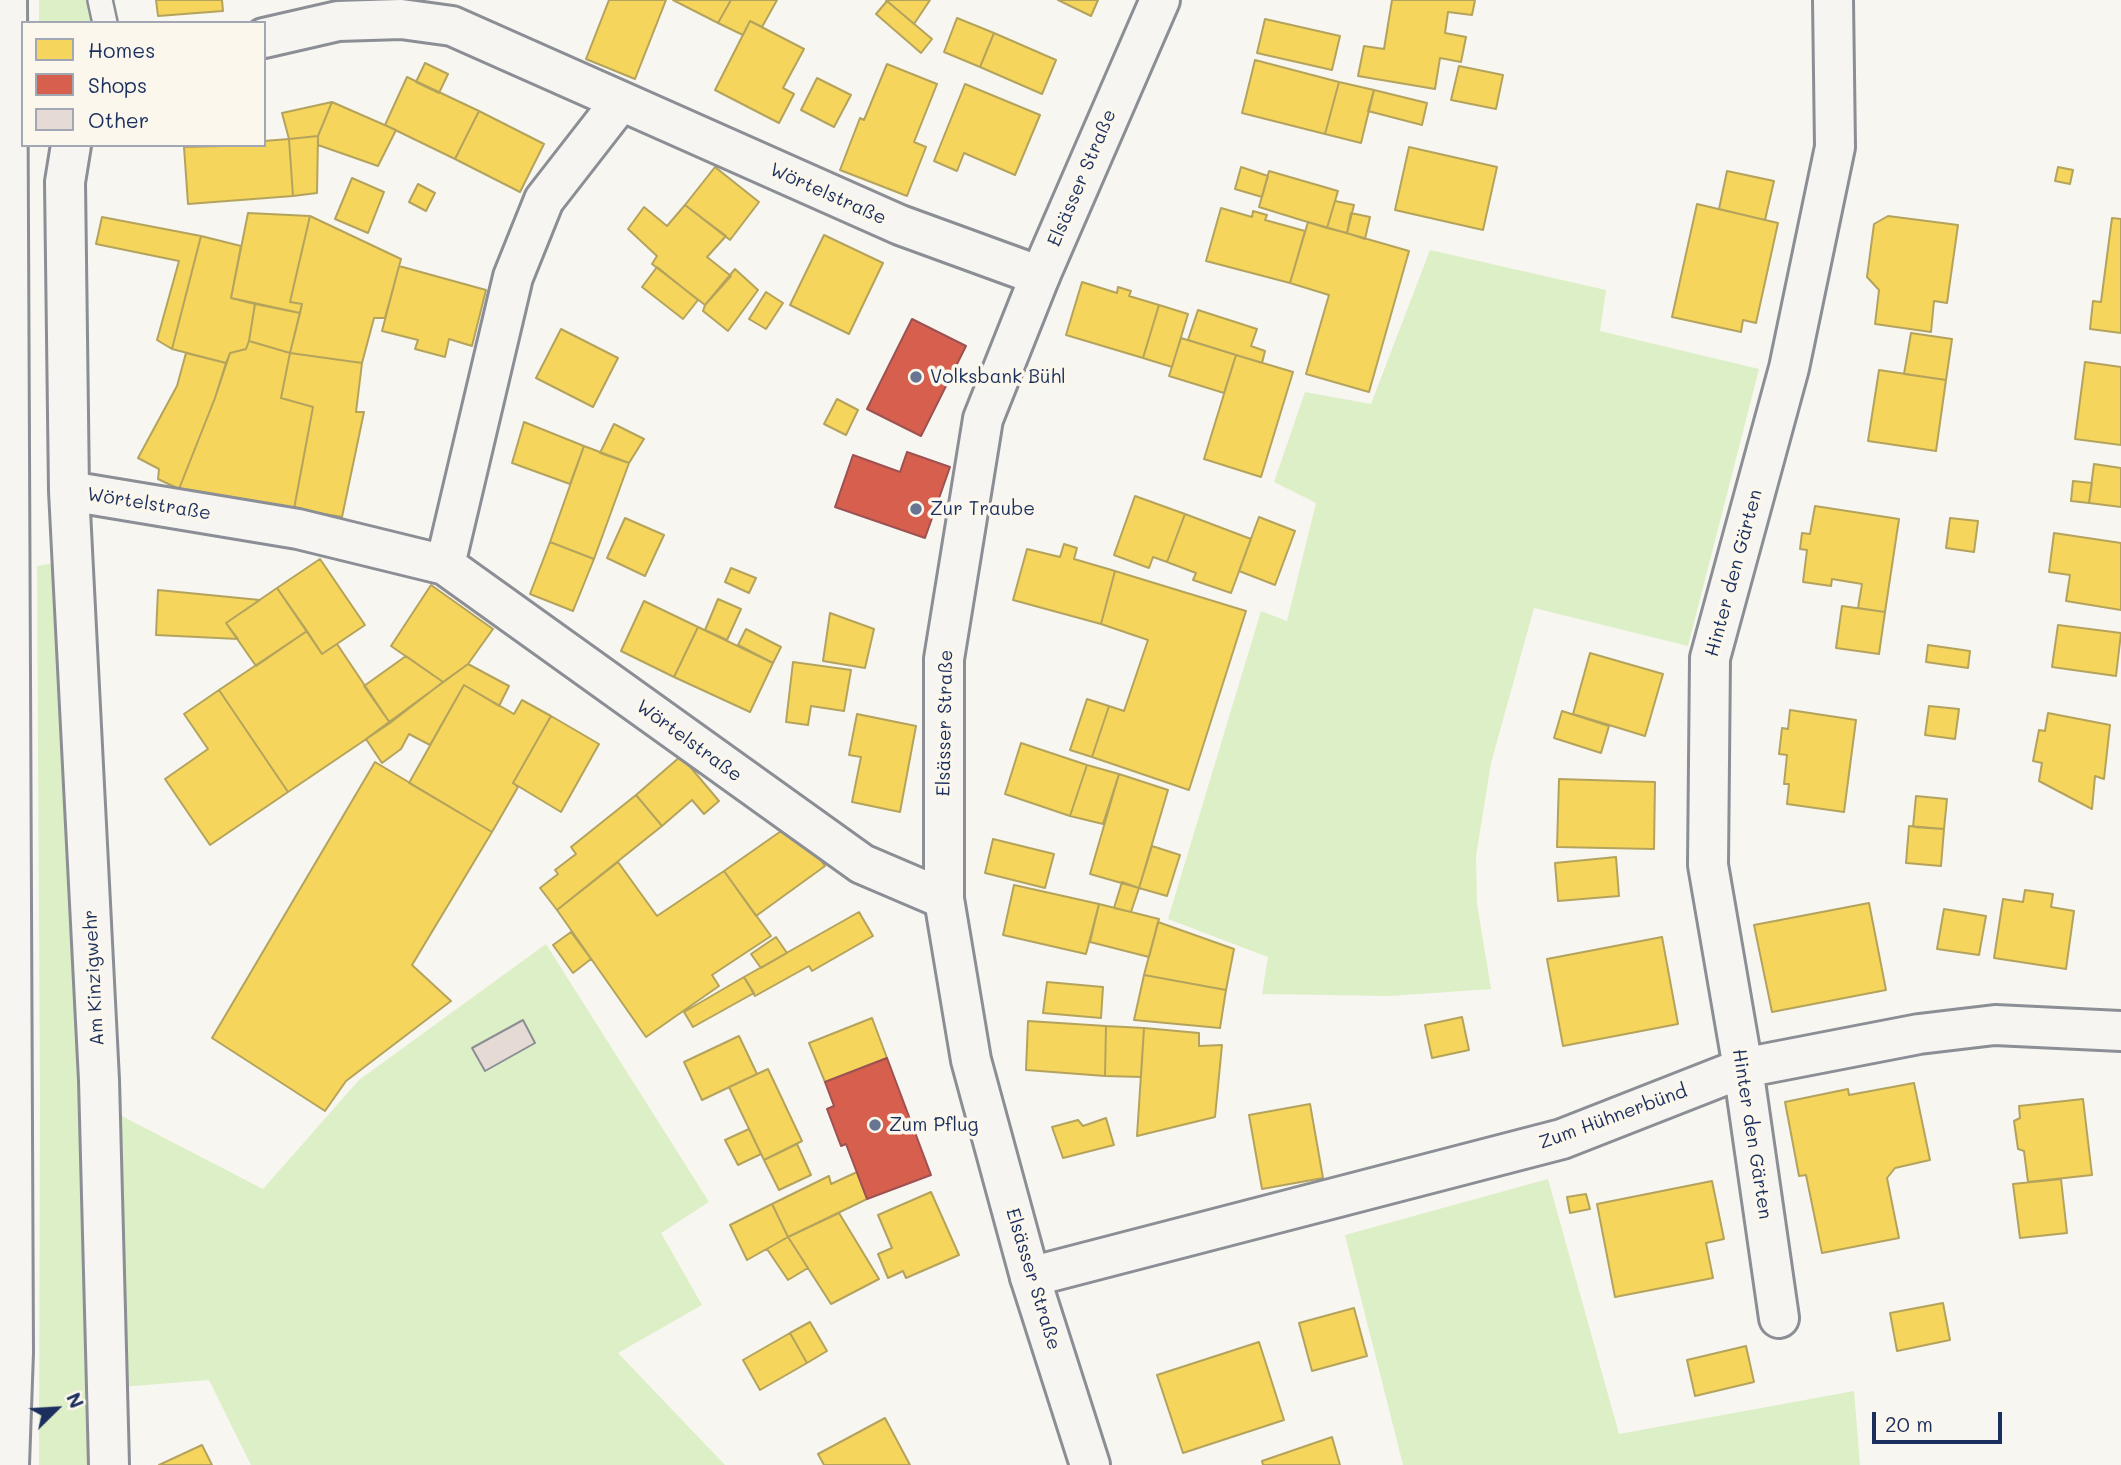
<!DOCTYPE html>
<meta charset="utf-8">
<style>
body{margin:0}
#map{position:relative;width:2121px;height:1465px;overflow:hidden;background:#f8f6f0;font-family:Mali,sans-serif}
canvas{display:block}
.legend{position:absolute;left:21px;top:21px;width:245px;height:126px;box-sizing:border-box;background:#fbf7ec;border:2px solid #a1a7b3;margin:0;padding:9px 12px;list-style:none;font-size:21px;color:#1b2f5e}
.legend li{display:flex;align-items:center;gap:14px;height:35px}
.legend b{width:35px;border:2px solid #a1a7b3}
.north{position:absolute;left:21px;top:1374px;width:70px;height:70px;-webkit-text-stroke:5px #fbf7ec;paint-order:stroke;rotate:66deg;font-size:19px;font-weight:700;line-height:28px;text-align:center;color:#1b2f5e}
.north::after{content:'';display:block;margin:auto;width:24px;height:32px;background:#1b2f5e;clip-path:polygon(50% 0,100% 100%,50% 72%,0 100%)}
.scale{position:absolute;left:1872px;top:1412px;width:130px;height:32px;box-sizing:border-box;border:4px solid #1b2f5e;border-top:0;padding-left:9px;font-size:21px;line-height:24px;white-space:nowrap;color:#1b2f5e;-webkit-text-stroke:5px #fbf7ec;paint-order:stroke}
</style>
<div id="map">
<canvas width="2121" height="1465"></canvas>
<ul class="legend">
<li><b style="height:19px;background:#f6d55c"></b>Homes</li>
<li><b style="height:19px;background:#d6604d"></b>Shops</li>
<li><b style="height:19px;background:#e6dad5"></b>Other</li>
</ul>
<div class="north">N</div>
<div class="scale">20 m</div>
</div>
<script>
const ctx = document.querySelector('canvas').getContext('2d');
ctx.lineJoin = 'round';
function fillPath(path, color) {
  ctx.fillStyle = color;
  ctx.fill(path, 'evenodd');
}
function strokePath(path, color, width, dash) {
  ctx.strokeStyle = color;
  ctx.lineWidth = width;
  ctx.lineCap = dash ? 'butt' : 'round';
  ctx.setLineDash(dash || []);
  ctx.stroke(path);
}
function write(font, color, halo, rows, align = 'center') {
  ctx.font = font + ' Mali,sans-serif';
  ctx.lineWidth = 7;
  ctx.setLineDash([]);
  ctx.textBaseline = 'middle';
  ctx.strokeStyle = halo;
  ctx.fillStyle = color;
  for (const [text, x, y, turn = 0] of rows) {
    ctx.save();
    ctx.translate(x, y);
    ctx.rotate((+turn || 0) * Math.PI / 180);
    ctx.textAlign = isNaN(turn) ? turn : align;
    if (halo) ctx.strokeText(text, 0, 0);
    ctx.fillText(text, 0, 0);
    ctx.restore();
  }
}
const green = new Path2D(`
 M39,0H97L92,23H39Z
 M1430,250L1606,290L1600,331L1759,369L1688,646L1534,608L1491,763L1476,856L1477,904L1491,989L1390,996L1262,994L1268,957L1168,919L1261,611L1287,621L1316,503L1274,482L1305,392L1371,404Z
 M61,562L85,1097L263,1189L359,1080L546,944L709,1202L661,1233L702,1305L618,1353L725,1465H251L209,1380L108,1388L109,1465H39L40,1088L37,566Z
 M1548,1179L1619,1434L1854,1391L1860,1465H1403L1345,1235Z`);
const homes = new Path2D(`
 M156,0H222L223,11L158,16Z
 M609,0H666L635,79L586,59Z
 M673,0H731L718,23Z
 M731,0H777L762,27L750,21L743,35L718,23Z
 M886,0H930L914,24Z
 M1058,0H1098L1091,16Z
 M1392,0H1475L1472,15L1448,12L1445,33L1466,37L1461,62L1440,58L1435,89L1358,76L1364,46L1384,49Z
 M887,1L932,39L921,53L876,14Z
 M957,18L994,33L980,67L944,52Z
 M1265,19L1340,36L1332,70L1257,53Z
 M750,21L804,49L783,88L794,94L779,123L715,90Z
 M994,33L1056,60L1042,94L980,67Z
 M1255,60L1339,82L1325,134L1242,113Z
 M425,63L448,74L439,93L416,82Z
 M887,64L937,84L914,142L926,147L907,196L840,170L860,118L864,120Z
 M1459,66L1503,75L1496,109L1451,100Z
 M407,77L479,111L455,159L385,125Z
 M817,78L851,95L834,127L801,110Z
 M1339,82L1374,90L1361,143L1325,134Z
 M965,84L1040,115L1015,175L964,153L957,171L934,161Z
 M1374,90L1427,103L1422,125L1368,111Z
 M332,102L318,136L289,139L282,113Z
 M332,102L396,130L378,166L318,145V136Z
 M479,111L544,144L520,192L455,159Z
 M318,136L317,193L293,196L289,139Z
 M289,139L293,196L188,204L184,147L264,145V141Z
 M1409,147L1497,167L1483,230L1395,210Z
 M715,167L759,202L730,240L685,205Z
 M1241,167L1268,176L1262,197L1235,189Z
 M2058,167L2073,170L2070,184L2055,181Z
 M1269,171L1338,191L1327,228L1259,207Z
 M1727,171L1774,181L1765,220L1719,209Z
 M352,178L384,192L368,233L335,219Z
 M418,184L435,193L426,211L409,202Z
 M1335,201L1354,205L1347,233L1327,228Z
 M1697,204L1778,223L1756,323L1743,320L1741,332L1672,317Z
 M685,205L726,236L707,257L731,276L705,305L652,264L657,256L628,229L644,207L667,226Z
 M1221,208L1252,217L1253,211L1267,215L1265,220L1305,231L1290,283L1206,261Z
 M248,213L310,216L290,302L302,304L300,313L231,298Z
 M1351,213L1370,217L1365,239L1347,233Z
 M310,216L401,259L385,318H374L362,363L290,353L302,304L290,302Z
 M1888,216L1958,225L1947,303L1934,301L1931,332L1875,324L1879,290L1867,277L1874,224Z
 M102,217L201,236L172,349L157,340L179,261L96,244Z
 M2112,218L2121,219V333L2090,329L2093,301L2101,302Z
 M1308,222L1409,251L1369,392L1306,374L1329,295L1290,283Z
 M824,235L883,263L849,334L790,305Z
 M201,236L241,246L231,298L255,304L249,341L246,349L230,353L226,363L172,349Z
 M399,266L486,290L472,346L449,339L445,357L415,349L418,340L382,331Z
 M657,267L698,300L683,319L642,287Z
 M735,269L758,290L728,331L703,311L705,305Z
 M1082,282L1117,293L1118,287L1131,291L1129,296L1159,305L1143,358L1066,335Z
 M766,292L783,303L766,329L749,319Z
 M255,304L300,313L290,353L249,341Z
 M1159,305L1188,314L1172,367L1143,358Z
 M1198,310L1257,329L1251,346L1265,351L1262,363L1188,340Z
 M561,329L618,358L593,407L536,378Z
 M1911,333L1952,339L1946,380L1904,374Z
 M1181,338L1236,355L1224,393L1169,376Z
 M249,341L290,353L281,398L313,407L294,509L179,489L215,398L230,353L246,349Z
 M186,353L226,363L215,398L179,489L158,479L159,469L138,458L177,386Z
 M290,353L362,363L356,412H364L342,517L294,509L313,407L281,398Z
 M1236,355L1293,372L1261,477L1204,459Z
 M2085,362L2121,367V445L2075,439Z
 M1879,370L1946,380L1936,451L1868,441Z
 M837,399L858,410L846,435L824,424Z
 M524,422L584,446L570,484L512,463Z
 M614,424L644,439L629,463L600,453Z
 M584,446L629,463L594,559L550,542Z
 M2094,464L2121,468V507L2089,503Z
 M2073,481L2092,483L2089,503L2071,501Z
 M1135,496L1185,514L1167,562L1153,557L1149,568L1114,555Z
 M1815,506L1899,519L1885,612L1858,608L1862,584L1832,579L1831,586L1803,582L1807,550L1800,549L1802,533L1810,534Z
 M1185,514L1251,539L1231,593L1193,580L1196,573L1167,562Z
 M1259,517L1295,531L1275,585L1239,571Z
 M625,518L664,535L645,576L607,558Z
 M1950,518L1978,521L1974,552L1946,548Z
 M2054,533L2121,543V610L2066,601L2070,575L2049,572Z
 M550,542L594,559L573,611L530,594Z
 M1064,544L1077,548L1074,559L1115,571L1101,624L1013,600L1027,549L1060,557Z
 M320,559L365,625L322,654L277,588Z
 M731,568L756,578L749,593L725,582Z
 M1115,571L1246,611L1189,790L1092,757L1109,706L1124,711L1148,640L1101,624Z
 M431,585L493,629L468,664L443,682L391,646Z
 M277,588L307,631L256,666L226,623Z
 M158,590L260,600L226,623L238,639L156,635Z
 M718,599L741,609L727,640L705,630Z
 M644,601L698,627L674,677L621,651Z
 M1842,606L1885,612L1879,654L1836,648Z
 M830,613L874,629L865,668L823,661Z
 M2058,625L2121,633L2116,676L2052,667Z
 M698,627L773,663L750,712L674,677Z
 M746,629L781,647L773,663L738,645Z
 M307,631L322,654L337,644L390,723L288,792L219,690Z
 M1928,645L1970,651L1968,668L1926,662Z
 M1590,653L1663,674L1645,736L1573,714Z
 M406,656L443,682L390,723L364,686Z
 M793,662L851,670L844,711L811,706L808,725L786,722Z
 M468,664L509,686L499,706L464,685L430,745L409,734L401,749L382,763L366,739Z
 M464,685L514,714L522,700L551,716L513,783L518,787L492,832L409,783Z
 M219,690L288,792L210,845L165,779L208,749L184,714Z
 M1087,699L1109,706L1092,757L1070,750Z
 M1929,706L1959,709L1955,739L1925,735Z
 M1790,710L1856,720L1844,812L1787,804L1789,784H1784L1787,755L1779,754L1782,728L1788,729Z
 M1562,711L1609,726L1601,753L1554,738Z
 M2048,713L2110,725L2104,779L2095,776L2092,809L2039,781L2042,763L2033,761L2039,730L2045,731Z
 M857,714L916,726L900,812L852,802L861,757L849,755Z
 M551,716L599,744L561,812L513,783Z
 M1021,743L1087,765L1070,816L1005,794Z
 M681,756L719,801L704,814L692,800L662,826L636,795Z
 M375,762L492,832L412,965L451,1001L346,1081L325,1111L212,1038Z
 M1087,765L1119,774L1103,824L1070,816Z
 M1119,774L1168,790L1139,888L1090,874Z
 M1559,779L1655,782L1654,849L1557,847Z
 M636,795L662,826L557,910L540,888L558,874L555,870L576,854L571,847Z
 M1916,796L1947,799L1944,829L1913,827Z
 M794,822L825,866L756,916L724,871Z
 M1909,826L1944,829L1941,866L1906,863Z
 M993,839L1054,854L1045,888L985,873Z
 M1152,846L1180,855L1167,896L1139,888Z
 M1616,857L1619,896L1558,901L1555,863Z
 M618,862L657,916L724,871L771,936L712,975L719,986L646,1037L557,910Z
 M1122,882L1139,888L1131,912L1114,908Z
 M1014,885L1099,904L1086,954L1003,935Z
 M2025,890L2053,894L2051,907L2074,911L2066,969L1994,958L2003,899L2023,902Z
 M1869,903L1886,990L1772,1012L1754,925Z
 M1099,904L1159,919L1149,957L1090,942Z
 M1944,909L1986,916L1979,955L1937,949Z
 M859,912L873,936L812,971L809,966L755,996L744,977Z
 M1158,922L1234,949L1226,990L1144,975Z
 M571,932L591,959L573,973L553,945Z
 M776,937L787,953L761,968L751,954Z
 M1662,937L1678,1024L1563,1046L1547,959Z
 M1144,975L1226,990L1220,1028L1134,1020Z
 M744,977L754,993L693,1027L684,1012Z
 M1047,982L1103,987L1101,1018L1043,1013Z
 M1462,1017L1469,1050L1432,1058L1425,1025Z
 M872,1018L887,1058L825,1082L809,1043Z
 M1028,1021L1106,1026L1105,1076L1026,1070Z
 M1106,1026L1144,1028L1141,1077L1105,1076Z
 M1144,1028L1199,1033V1046L1222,1045L1215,1117L1137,1136Z
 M739,1036L757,1074L702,1100L684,1062Z
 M768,1069L802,1141L764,1160L729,1087Z
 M1914,1083L1930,1160L1895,1168L1887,1178L1899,1238L1822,1253L1806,1175L1799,1176L1785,1102L1848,1089L1849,1095Z
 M2083,1099L2092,1175L2028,1182L2024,1151L2018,1149L2014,1121L2020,1118L2019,1106Z
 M1310,1104L1323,1178L1262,1189L1249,1115Z
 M1106,1118L1114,1145L1063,1158L1052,1127L1078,1120L1083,1126Z
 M749,1129L761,1154L738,1165L725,1140Z
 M797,1144L811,1175L779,1190L764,1160Z
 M857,1172L867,1199L788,1237L772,1204L829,1176L831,1184Z
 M2061,1179L2067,1233L2020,1238L2013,1184Z
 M1712,1181L1724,1239L1706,1243L1713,1278L1615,1297L1597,1204Z
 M931,1192L959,1255L906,1278L903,1271L888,1278L878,1254L892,1248L878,1215Z
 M1586,1194L1590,1209L1570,1213L1567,1197Z
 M772,1204L788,1237L747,1260L730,1225Z
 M839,1213L879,1279L831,1304L788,1237Z
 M788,1237L808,1268L788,1280L767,1249Z
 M1943,1303L1950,1340L1897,1351L1890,1313Z
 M1354,1308L1367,1356L1312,1371L1299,1323Z
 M810,1322L827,1351L807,1363L790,1333Z
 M790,1333L807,1363L760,1390L743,1360Z
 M1259,1342L1284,1420L1183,1453L1157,1375Z
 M1746,1346L1754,1382L1695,1396L1687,1360Z
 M885,1418L910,1465H824L818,1454Z
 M1332,1437L1340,1465H1263L1262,1461Z
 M202,1445L212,1465H159Z`);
const shops = new Path2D(`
 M912,319L966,346L921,436L867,409Z
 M907,452L950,467L925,538L835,507L853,455L900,472Z
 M887,1058L931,1175L867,1199L846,1144L841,1146L827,1109L834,1106L825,1082Z`);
const building = new Path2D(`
 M523,1020L535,1043L485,1071L472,1048Z`);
const service = new Path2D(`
 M100,0L105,23`);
const minor = new Path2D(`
 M264,38L338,21L401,19L452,26L621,101L544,200L513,277L445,565L862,864L944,899
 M621,101L900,225L1040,276
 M71,145L65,182L69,491L99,1080L109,1465
 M69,491L298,529L445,565
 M1030,1277L1562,1139L1743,1068L1919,1034L1995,1025L2121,1031
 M1779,1318L1743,1068L1708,865L1710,658L1789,368L1835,147L1833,0`);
const tertiary = new Path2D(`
 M1090,1465L1030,1277L971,1060L944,899V659L983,419L1040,276L1160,0`);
const trunk = new Path2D(`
 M7,0L13,1352L9,1465`);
const markers = [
 [916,377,7,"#687591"],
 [916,509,7,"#687591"],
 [875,1125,7,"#687591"]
];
const streetNames = [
 ["Elsässer Straße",1082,178,-67],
 ["Wörtelstraße",828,194,24],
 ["Wörtelstraße",149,504,9],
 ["Hinter den Gärten",1734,573,-75],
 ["Elsässer Straße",945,723,-89],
 ["Wörtelstraße",689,741,36],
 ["Am Kinzigwehr",94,978,-93],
 ["Zum Hühnerbünd",1613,1117,-20],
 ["Hinter den Gärten",1752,1134,81],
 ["Elsässer Straße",1033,1279,73]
];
const poiNames = [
 ["Volksbank Bühl",930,377],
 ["Zur Traube",930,509],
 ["Zum Pflug",889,1125]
];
fillPath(green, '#ddefc6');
fillPath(homes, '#f6d55c');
strokePath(homes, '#b4a35d', 2);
fillPath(shops, '#d6604d');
strokePath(shops, '#9e5152', 2);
fillPath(building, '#e6dad5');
strokePath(building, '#8b8e94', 2);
strokePath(service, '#8b8e94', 28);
strokePath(minor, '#8b8e94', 44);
strokePath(tertiary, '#8b8e94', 44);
strokePath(trunk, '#8b8e94', 44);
strokePath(service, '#f6f5f1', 23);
strokePath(minor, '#f6f5f1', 38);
strokePath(tertiary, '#f6f5f1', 38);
strokePath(trunk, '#f6f5f1', 38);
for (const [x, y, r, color] of markers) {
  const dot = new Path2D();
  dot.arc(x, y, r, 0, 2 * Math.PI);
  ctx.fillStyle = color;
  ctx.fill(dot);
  strokePath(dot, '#fbf7ec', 2.5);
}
write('19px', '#1b2f5e', '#fbf7ec', streetNames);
write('19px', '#1b2f5e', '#fbf7ec', poiNames, 'left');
</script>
